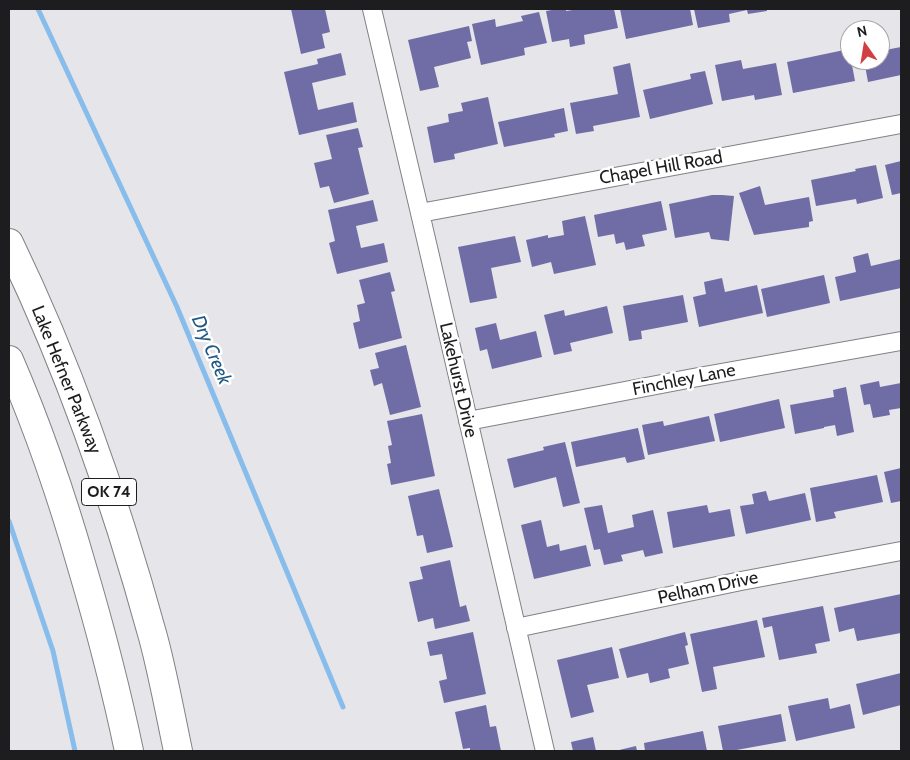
<!DOCTYPE html>
<style>
body{margin:0}
#map{position:relative;width:910px;height:760px;overflow:hidden;background:#e5e5ea;font-family:Cabin,sans-serif}
canvas{display:block}
.frame{position:absolute;inset:0;border:10px solid #1d1d1f;pointer-events:none}
.north{position:absolute;left:840px;top:20px;width:50px;height:50px;box-sizing:border-box;background:#fff;border:1px solid #a5a5a5;border-radius:50%;rotate:347deg;font-size:14px;font-weight:700;line-height:20px;text-align:center;color:#1d1d1f}
.north::after{content:'';display:block;margin:auto;width:18px;height:22px;background:#d04042;clip-path:polygon(50% 0,100% 100%,50% 72%,0 100%)}
</style>
<div id="map">
<canvas width="910" height="760"></canvas>
<div class="frame"></div>
<div class="north">N</div>
</div>
<script>
const ctx = document.querySelector('canvas').getContext('2d');
ctx.lineJoin = 'round';
function strokePath(path, color, width, dash) {
  ctx.strokeStyle = color;
  ctx.lineWidth = width;
  ctx.lineCap = dash ? 'butt' : 'round';
  ctx.setLineDash(dash || []);
  ctx.stroke(path);
}
function fillPath(path, color) {
  ctx.fillStyle = color;
  ctx.fill(path, 'evenodd');
}
function write(font, color, halo, rows, align = 'center') {
  ctx.font = font + ' Cabin,sans-serif';
  ctx.lineWidth = 5;
  ctx.setLineDash([]);
  ctx.textBaseline = 'middle';
  ctx.strokeStyle = halo;
  ctx.fillStyle = color;
  for (const [text, x, y, turn = 0] of rows) {
    ctx.save();
    ctx.translate(x, y);
    ctx.rotate((+turn || 0) * Math.PI / 180);
    ctx.textAlign = isNaN(turn) ? turn : align;
    if (halo) ctx.strokeText(text, 0, 0);
    ctx.fillText(text, 0, 0);
    ctx.restore();
  }
}
const stream = new Path2D(`
 M38,9L177,307L343,707
 M9,521L53,651L75,751`);
const building = new Path2D(`
 M291,9H325L330,32L322,34L325,48L301,54Z
 M558,9H566V11L579,9H614L618,28L584,35L585,44L570,47L569,39L552,42L546,11Z
 M620,9H690L693,25L626,39Z
 M694,9H767V11L748,14L747,10L729,14L730,22L698,28Z
 M539,12L547,43L524,48L525,55L481,65L472,24L495,19L496,27L523,21L521,16Z
 M469,26L472,41L467,42L471,58L434,67L439,87L420,91L408,40Z
 M901,47V75L868,82L864,60H880V51Z
 M849,49L855,81L793,93L787,62Z
 M341,53L346,75L312,83L318,110L353,102L357,122L299,135L284,72L318,64L317,59Z
 M741,60L743,69L776,63L782,95L755,100L754,95L722,101L715,65Z
 M630,63L640,117L593,126L594,131L576,134L570,103L618,94L613,67Z
 M705,71L713,104L650,119L643,90L691,79L690,74Z
 M488,97L498,144L454,154L455,159L434,163L427,127L449,122L448,114L463,111L461,103Z
 M564,108L568,131L554,134L555,137L504,147L498,122Z
 M358,128L363,147L358,148L369,194L334,203L329,186L320,188L314,163L332,159L326,135Z
 M901,161V193L892,195L885,165Z
 M876,165L883,198L857,204L856,199L816,206L811,180L856,171L855,169Z
 M760,186L765,205L809,197L813,221L809,222V227L754,235L739,193Z
 M712,195H722L734,196L729,241L711,239L709,232L675,238L669,204Z
 M373,200L378,221L356,226L361,248L384,243L388,262L337,274L329,243L335,241L328,210Z
 M661,201L667,230L642,235L645,246L626,250L624,242L616,244L614,234L598,237L594,215Z
 M585,216L596,265L554,274L551,262L532,267L526,240L548,235V238L564,235L562,221Z
 M515,236L521,262L491,268L497,298L470,303L458,247Z
 M868,253L871,266L901,259V288L840,301L835,277L856,272L853,257Z
 M390,272L395,291L391,292L402,338L359,349L353,323L360,321L357,305L365,303L359,280Z
 M824,275L830,303L767,317L761,289Z
 M722,278L725,292L757,285L763,313L699,327L693,297L706,294L704,282Z
 M683,295L688,322L641,331L642,339L629,341L623,306Z
 M607,306L613,333L570,343L572,351L554,355L544,315L564,310L565,316Z
 M496,323L500,340L536,331L542,357L492,369L487,349L480,351L475,328Z
 M406,345L421,407L390,415L382,383L374,386L370,370L379,368L375,353Z
 M879,381L880,387L901,383V408L889,410L890,415L873,418L870,404L864,405L860,385Z
 M846,387L854,432L837,436L835,425L824,427V428L795,434L790,405L834,397L833,390Z
 M779,399L785,428L720,442L714,414Z
 M422,414L435,476L391,485L387,464L391,463L388,446L392,445L387,421Z
 M709,416L715,441L648,455L642,425L663,421L664,426Z
 M638,428L645,459L627,463L625,457L576,467L571,442Z
 M565,442L580,503L563,507L556,477L514,488L507,459L544,450L543,447Z
 M901,468V501L891,503L884,472Z
 M877,475L883,502L834,512L836,518L816,522L810,488Z
 M439,489L453,547L427,553L423,535L417,536L408,496Z
 M766,491L769,501L805,493L811,520L746,534L740,506L754,504L752,494Z
 M602,505L608,533L634,527L632,515L653,510L663,553L645,557L643,550L621,555L623,561L604,565L600,549L594,550L584,508Z
 M707,505L709,513L730,509L735,536L673,548L667,512Z
 M541,520L547,547L559,544L560,551L586,545L591,566L534,579L521,525Z
 M450,560L460,607L466,605L470,621L435,629L433,618L418,622L409,582L423,579L420,567Z
 M901,594V633L857,641L854,628L839,632L834,608Z
 M823,606L830,641L815,644L817,653L779,660L772,626L764,628L762,618Z
 M757,620L765,657L713,667L717,689L702,692L690,634Z
 M473,632L486,694L444,703L439,681L447,679L442,654L430,656L427,642Z
 M685,632L688,645L685,646L689,664L668,669L670,678L650,683L648,673L627,678L619,649Z
 M612,647L619,678L587,685L594,712L571,718L557,660Z
 M901,673V705L863,715L856,684Z
 M828,698L830,709L850,704L855,728L796,741L788,706Z
 M486,705L490,727L496,726L501,751H470V748L463,749L455,712Z
 M781,714L786,741L731,751H723L718,726Z
 M703,731L707,751H645L644,743Z
 M593,737L596,751H573L571,742Z
 M636,746L637,751H615Z`);
const minor = new Path2D(`
 M372,9L420,213L545,751
 M420,213L901,124
 M468,421L693,378L901,341
 M516,628L741,581L901,551`);
const motorway = new Path2D(`
 M9,243C70,369 116,502 153,637C163,674 170,713 178,751
 M9,360C38,427 62,497 82,567C100,628 116,689 129,751`);
const shields = [
 [109,492,55]
];
const shieldNames = [
 ["OK 74",109,492]
];
const streetNames = [
 ["Chapel Hill Road",661,168,-10],
 ["Lake Hefner Parkway",66,380,68],
 ["Lakehurst Drive",458,380,77],
 ["Finchley Lane",684,380,-11],
 ["Pelham Drive",708,588,-12]
];
const waterNames = [
 ["Dry Creek",211,350,67]
];
strokePath(stream, '#88bdeb', 5);
fillPath(building, '#706ca5');
strokePath(minor, '#828286', 20);
strokePath(motorway, '#828286', 30);
strokePath(minor, '#fff', 18);
strokePath(motorway, '#fff', 28);
for (const [x, y, w] of shields) {
  const box = new Path2D();
  box.roundRect(x - w / 2, y - 13.5, w, 27, 4);
  ctx.fillStyle = '#fff';
  ctx.fill(box);
  strokePath(box, '#1d1d1f', 1);
}
write('bold 16px', '#1d1d1f', null, shieldNames);
write('18px', '#1d1d1f', '#fff', streetNames);
write('italic 19px', '#1e5884', '#fff', waterNames);
</script>
